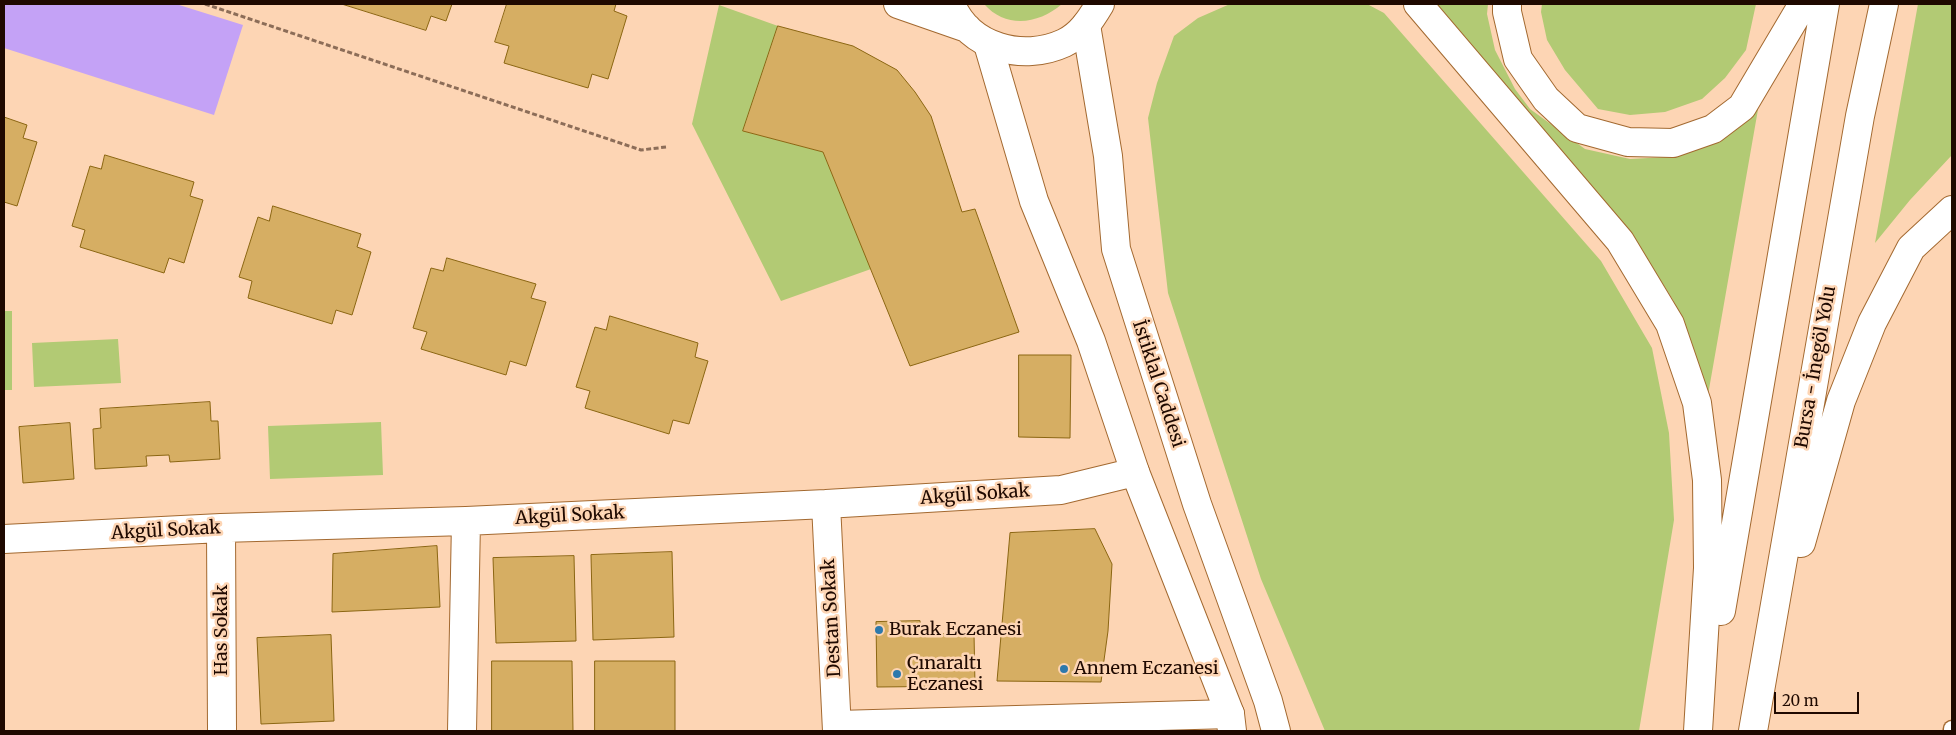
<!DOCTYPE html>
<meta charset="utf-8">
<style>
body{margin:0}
#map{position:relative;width:1956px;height:735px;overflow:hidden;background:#fdd5b4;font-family:Merriweather,serif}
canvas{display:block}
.frame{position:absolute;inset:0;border:5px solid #1f0900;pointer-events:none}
.scale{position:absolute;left:1774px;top:692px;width:85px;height:22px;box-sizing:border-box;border:2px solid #1f0900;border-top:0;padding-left:6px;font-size:15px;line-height:18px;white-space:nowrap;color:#1f0900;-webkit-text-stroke:4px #fdd5b4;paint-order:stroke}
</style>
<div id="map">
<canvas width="1956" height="735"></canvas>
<div class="frame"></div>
<div class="scale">20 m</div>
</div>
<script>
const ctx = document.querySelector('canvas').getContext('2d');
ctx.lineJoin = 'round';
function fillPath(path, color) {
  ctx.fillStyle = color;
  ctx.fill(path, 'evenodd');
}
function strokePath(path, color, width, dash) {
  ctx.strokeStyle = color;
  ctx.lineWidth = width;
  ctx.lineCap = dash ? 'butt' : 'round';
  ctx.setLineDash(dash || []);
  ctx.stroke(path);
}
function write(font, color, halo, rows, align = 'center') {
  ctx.font = font + ' Merriweather,serif';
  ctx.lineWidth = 5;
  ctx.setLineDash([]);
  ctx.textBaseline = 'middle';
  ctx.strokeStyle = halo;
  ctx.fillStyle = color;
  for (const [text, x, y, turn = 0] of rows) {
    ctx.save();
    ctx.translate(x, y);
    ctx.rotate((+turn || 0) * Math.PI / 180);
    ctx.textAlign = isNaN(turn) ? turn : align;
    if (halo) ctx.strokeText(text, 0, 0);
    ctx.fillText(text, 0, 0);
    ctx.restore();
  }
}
const green = new Path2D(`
 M984,4H1062C1039,24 1006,29 984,4Z
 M1230,4H1367L1384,13L1601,261L1652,348L1669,433L1674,520L1639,731H1325L1261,579L1168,293L1148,118L1157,83L1174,36L1198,18Z
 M1437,4H1488L1487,14L1495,50L1515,89L1530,109L1585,149L1630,159L1666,157L1702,147L1760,98L1708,395L1690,338L1673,300L1641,249Z
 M1542,4H1756L1746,50L1725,78L1702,99L1665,112L1630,115L1598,109L1565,70L1547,40L1541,12Z
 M1918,4H1952V155L1910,200L1875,243Z
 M719,5L778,26L743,131L823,152L871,269L781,301L692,124Z
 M4,311H12V390H4Z
 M118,339L121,383L34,387L32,343Z
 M381,422L383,475L270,479L268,426Z`);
const water = new Path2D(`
 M4,4H176L243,25L214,115L4,48Z`);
const building = new Path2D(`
 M342,4H452L446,21L431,16L426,30Z
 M507,4H616L614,11L627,16L608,79L592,74L588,88L504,63L509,46L495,42Z
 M778,26L853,46L897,70L915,92L931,116L962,212L975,209L1019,332L910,366L823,152L743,131Z
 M4,117L27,125L23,138L37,142L17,206L4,202Z
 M105,155L194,182L190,196L203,200L184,263L169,258L164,273L80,247L85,230L72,226L90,166L101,169Z
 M273,206L361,234L357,247L371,252L352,315L336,310L332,324L248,298L252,281L239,277L258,217L269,221Z
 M447,258L536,284L531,298L546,302L526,366L510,361L506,375L421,349L427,332L413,328L431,268L443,271Z
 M610,316L698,343L695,357L708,361L689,424L673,420L669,434L585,408L590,391L576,387L595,327L606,330Z
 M1019,355H1071L1070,438L1019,437Z
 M210,402L211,421H218L220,459L170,462L169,455L146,456L147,466L95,469L93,429L101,428L100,409Z
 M70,423L74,479L23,483L19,427Z
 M1095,529L1112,564L1108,631L1101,682L997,681L1010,533Z
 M437,546L440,607L332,612L333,554Z
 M672,552L674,637L593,640L591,555Z
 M574,556L576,641L496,643L493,558Z
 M920,621L921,634L974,633L975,686L877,687L876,622Z
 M331,635L334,721L261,724L257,638Z
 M492,661H572L573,731H492Z
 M595,661H675V731H595Z`);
const path = new Path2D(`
 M205,4L641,150L666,147`);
const service = new Path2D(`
 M1952,731V729`);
const minor = new Path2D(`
 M826,504L837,731
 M221,528L222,731
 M4,539L221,528L466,521L826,504L1061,490L1135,472
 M838,725L1230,714
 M462,731L466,521`);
const secondary = new Path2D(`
 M1086,25L1108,156L1116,249L1197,504L1268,701L1276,731
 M988,44L1034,201L1091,341L1135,472L1230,714L1232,731`);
const primary = new Path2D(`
 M898,4L967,28
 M951,4C969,48 1023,62 1064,43C1081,35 1091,19 1100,4`);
const trunk = new Path2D(`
 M1418,4L1620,241L1670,324L1697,403L1707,480L1708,568L1698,731
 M1507,4V12L1518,59L1546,99L1577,128L1628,142L1673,143L1713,129L1742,107L1803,4
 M1801,543L1841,401L1872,323L1911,248L1952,210
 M1721,611L1825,4
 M1753,731L1860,116L1884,4`);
const markers = [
 [879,630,5,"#2d79ac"],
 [1064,669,5,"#2d79ac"],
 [897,674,5,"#2d79ac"]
];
const streetNames = [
 ["Bursa - İnegöl Yolu",1816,367,-80],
 ["İstiklal Caddesi",1158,384,72],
 ["Akgül Sokak",975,495,-4],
 ["Akgül Sokak",570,516,-3],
 ["Akgül Sokak",166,531,-3],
 ["Destan Sokak",832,618,-93],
 ["Has Sokak",222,630,-90]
];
const poiNames = [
 ["Burak Eczanesi",889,630],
 ["Çınaraltı",907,664],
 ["Eczanesi",907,685],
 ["Annem Eczanesi",1074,669]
];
fillPath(green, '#b2ca74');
fillPath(water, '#c4a2f6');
fillPath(building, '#d6ae63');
strokePath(building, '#8b6612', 1);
strokePath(service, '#a36930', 19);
strokePath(minor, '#a36930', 30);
strokePath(secondary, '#a36930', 30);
strokePath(primary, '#a36930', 30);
strokePath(trunk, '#a36930', 30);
strokePath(path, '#8c6d58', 3, [5, 2.5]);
strokePath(service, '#fff', 16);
strokePath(minor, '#fff', 28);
strokePath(secondary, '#fff', 28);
strokePath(primary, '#fff', 28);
strokePath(trunk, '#fff', 28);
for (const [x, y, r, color] of markers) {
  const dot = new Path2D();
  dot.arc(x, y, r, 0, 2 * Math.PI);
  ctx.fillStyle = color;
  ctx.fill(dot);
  strokePath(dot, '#fdd5b4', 2);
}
write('18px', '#1f0900', '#fdd5b4', streetNames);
write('18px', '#1f0900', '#fdd5b4', poiNames, 'left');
</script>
